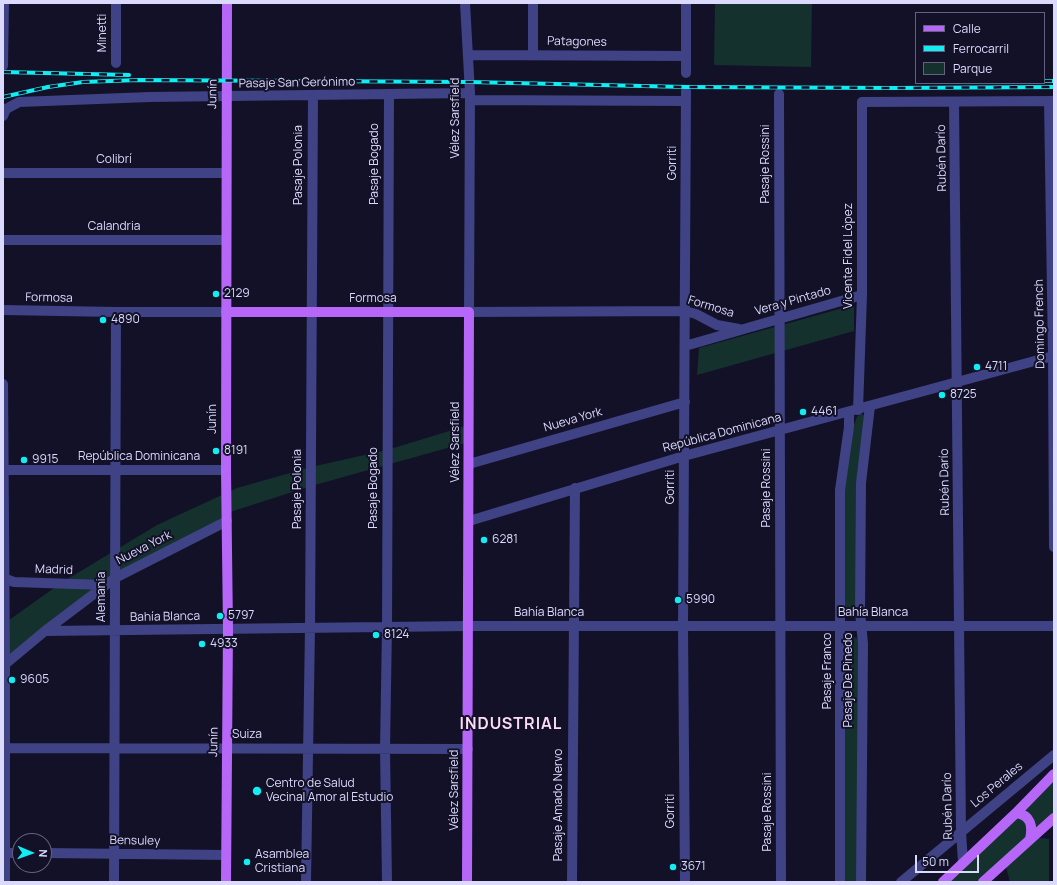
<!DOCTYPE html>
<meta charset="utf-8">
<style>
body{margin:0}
#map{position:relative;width:1057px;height:885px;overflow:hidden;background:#131128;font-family:Manrope,sans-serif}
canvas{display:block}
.frame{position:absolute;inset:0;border:4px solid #dbdafd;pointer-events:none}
.legend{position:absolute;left:915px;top:12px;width:130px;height:72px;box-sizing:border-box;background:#131128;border:1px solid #63617d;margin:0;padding:5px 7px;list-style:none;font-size:12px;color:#dbdafd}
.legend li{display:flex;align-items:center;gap:8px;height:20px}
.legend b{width:20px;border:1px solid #63617d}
.north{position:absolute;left:12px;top:833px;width:40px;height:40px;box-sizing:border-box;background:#131128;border:1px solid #63617d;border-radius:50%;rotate:92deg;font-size:11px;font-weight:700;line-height:16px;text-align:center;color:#dbdafd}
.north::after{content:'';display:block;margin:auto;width:14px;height:18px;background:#10eef3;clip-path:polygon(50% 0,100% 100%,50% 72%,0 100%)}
.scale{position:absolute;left:915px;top:855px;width:64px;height:18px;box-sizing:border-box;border:2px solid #dbdafd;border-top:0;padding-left:5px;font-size:12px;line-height:14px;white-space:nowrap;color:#dbdafd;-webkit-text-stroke:3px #131128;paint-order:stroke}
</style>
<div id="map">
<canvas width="1057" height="885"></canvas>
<div class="frame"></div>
<ul class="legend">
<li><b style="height:5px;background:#b667f7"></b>Calle</li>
<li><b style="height:5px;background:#10eef3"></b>Ferrocarril</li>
<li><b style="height:11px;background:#15312e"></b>Parque</li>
</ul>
<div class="north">N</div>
<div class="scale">50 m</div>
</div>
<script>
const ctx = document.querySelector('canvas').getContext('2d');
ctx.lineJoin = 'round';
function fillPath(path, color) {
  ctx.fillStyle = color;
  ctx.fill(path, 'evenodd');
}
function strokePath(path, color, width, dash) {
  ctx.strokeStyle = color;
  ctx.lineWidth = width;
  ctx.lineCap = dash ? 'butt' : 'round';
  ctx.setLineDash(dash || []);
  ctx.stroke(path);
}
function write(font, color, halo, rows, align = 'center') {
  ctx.font = font + ' Manrope,sans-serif';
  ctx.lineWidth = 4;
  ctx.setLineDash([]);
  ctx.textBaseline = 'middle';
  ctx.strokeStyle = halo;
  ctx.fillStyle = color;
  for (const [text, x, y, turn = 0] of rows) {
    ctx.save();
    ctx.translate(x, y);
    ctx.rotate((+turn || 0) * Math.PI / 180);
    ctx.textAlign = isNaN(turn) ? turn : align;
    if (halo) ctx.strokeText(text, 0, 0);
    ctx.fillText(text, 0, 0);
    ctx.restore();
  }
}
const green = new Path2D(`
 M715,3H812L811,67L714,65Z
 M854,305V331L697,375L699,348Z
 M861,414L864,415L857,614L855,617L852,618L846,616L844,613V493L854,425L857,417Z
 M469,425V442L311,486L227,513V521L115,578L3,666L5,623L61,583L157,525L237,488L311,467L387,450Z
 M849,637H854L858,639L859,643L858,882H846L844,878V644L846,639Z
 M1054,774V818L983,882H943Z
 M1039,838L1049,839V882H1010L1006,867Z`);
const minor = new Path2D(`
 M116,3V63
 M465,3L470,93L469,312L685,311L696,314L717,325L739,329
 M533,54V3
 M468,55L686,56
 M3,66L4,3
 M686,73V3
 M779,94L781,882
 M470,100L686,101
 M1049,101L1053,356L1054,547
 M954,102L961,832L963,862
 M3,116L6,109L19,102L150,97L470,93
 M3,173H226
 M3,240H226
 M3,310L116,312H226
 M685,346L862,295
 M3,384L5,663V882
 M858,410L862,295V102L1054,101
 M469,464L685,402
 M3,470H226
 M469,521L684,456L1053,356
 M3,578L14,582L105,585
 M45,631L468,626H1054
 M3,666L45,631L115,578L227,521
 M3,748L468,749
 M3,853H20
 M44,853L226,855
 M114,882L116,312
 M306,882L310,628L313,95
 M387,882L385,749L387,627L389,94
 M572,882L575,488
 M685,882L683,626L686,91
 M840,882V490L849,427V412
 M861,882L863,644L860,611L861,483L870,406
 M901,882L1054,755`);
const major = new Path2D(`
 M226,312H469L467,882
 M1016,813C1031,815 1033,826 1030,839
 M226,882L228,629L226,470L227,3
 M943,882L1016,813L1054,774
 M983,882L1054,818`);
const rail = new Path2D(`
 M3,72L129,75
 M1044,81H1054
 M3,97L48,87L83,82L138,80L470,82L686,87L894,88L1054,87`);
const markers = [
 [216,294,4,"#10eef3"],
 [103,320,4,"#10eef3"],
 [977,367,4,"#10eef3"],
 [942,395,4,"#10eef3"],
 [803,412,4,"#10eef3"],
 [216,451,4,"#10eef3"],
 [24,460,4,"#10eef3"],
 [484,540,4,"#10eef3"],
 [678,600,4,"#10eef3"],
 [220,616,4,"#10eef3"],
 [376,635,4,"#10eef3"],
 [202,644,4,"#10eef3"],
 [12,680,4,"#10eef3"],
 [257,791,5,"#10eef3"],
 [247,862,4,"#10eef3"],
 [673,867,4,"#10eef3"]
];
const streetNames = [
 ["Minetti",103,33,-90],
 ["Patagones",577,42,1],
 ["Pasaje San Gerónimo",297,83,-1],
 ["Junín",213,94,-89],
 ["Vélez Sarsfield",456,118,-90],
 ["Rubén Darío",942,158,-91],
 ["Colibrí",114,160],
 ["Gorriti",673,163,-90],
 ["Pasaje Bogado",375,164,-90],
 ["Pasaje Rossini",766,164,-90],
 ["Pasaje Polonia",299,165,-90],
 ["Calandria",114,227],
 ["Vicente Fidel López",849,256,-90],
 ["Formosa",49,298,1],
 ["Formosa",373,299],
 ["Vera y Pintado",793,301,-16],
 ["Formosa",711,307,17],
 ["Domingo French",1040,324,-91],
 ["Junín",213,419,-90],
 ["Nueva York",573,420,-16],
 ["República Dominicana",722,433,-15],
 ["Vélez Sarsfield",456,442,-90],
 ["República Dominicana",139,457],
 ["Rubén Darío",945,482,-91],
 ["Gorriti",671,487,-90],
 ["Pasaje Bogado",374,488,-90],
 ["Pasaje Rossini",767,488,-90],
 ["Pasaje Polonia",298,489,-90],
 ["Nueva York",144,548,-27],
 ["Madrid",54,570,2],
 ["Alemania",102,597,-90],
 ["Bahía Blanca",549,613],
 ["Bahía Blanca",873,613],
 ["Bahía Blanca",165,617,-1],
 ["Pasaje Franco",828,671,-90],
 ["Pasaje De Pinedo",849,680,-90],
 ["Suiza",247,735],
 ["Junín",214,742,-89],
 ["Los Perales",997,785,-40],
 ["Vélez Sarsfield",455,790,-90],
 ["Pasaje Amado Nervo",559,805,-90],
 ["Rubén Darío",948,806,-91],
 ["Gorriti",671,811,-90],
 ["Pasaje Rossini",768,812,-90],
 ["Bensuley",135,841,1]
];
const poiNames = [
 ["2129",224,294],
 ["4890",111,320],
 ["4711",985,367],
 ["8725",950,395],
 ["4461",811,412],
 ["8191",224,451],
 ["9915",32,460],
 ["6281",492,540],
 ["5990",686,600],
 ["5797",228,616],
 ["8124",384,635],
 ["4933",210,644],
 ["9605",20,680],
 ["Centro de Salud",266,784],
 ["Vecinal Amor al Estudio",266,798],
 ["Asamblea",255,855],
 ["Cristiana",255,869],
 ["3671",681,867]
];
const districtNames = [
 ["INDUSTRIAL",511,725]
];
fillPath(green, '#15312e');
strokePath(minor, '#3f4284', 10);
strokePath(major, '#b667f7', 10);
strokePath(rail, '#10eef3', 4);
strokePath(rail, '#131128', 2.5, [8]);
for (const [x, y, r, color] of markers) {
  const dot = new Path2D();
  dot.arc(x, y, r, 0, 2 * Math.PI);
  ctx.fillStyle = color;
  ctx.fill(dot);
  strokePath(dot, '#131128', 1.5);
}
write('12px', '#dbdafd', '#131128', streetNames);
write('12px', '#dbdafd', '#131128', poiNames, 'left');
ctx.letterSpacing = '1px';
write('bold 16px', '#fddcf4', '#131128', districtNames);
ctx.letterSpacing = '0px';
</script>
